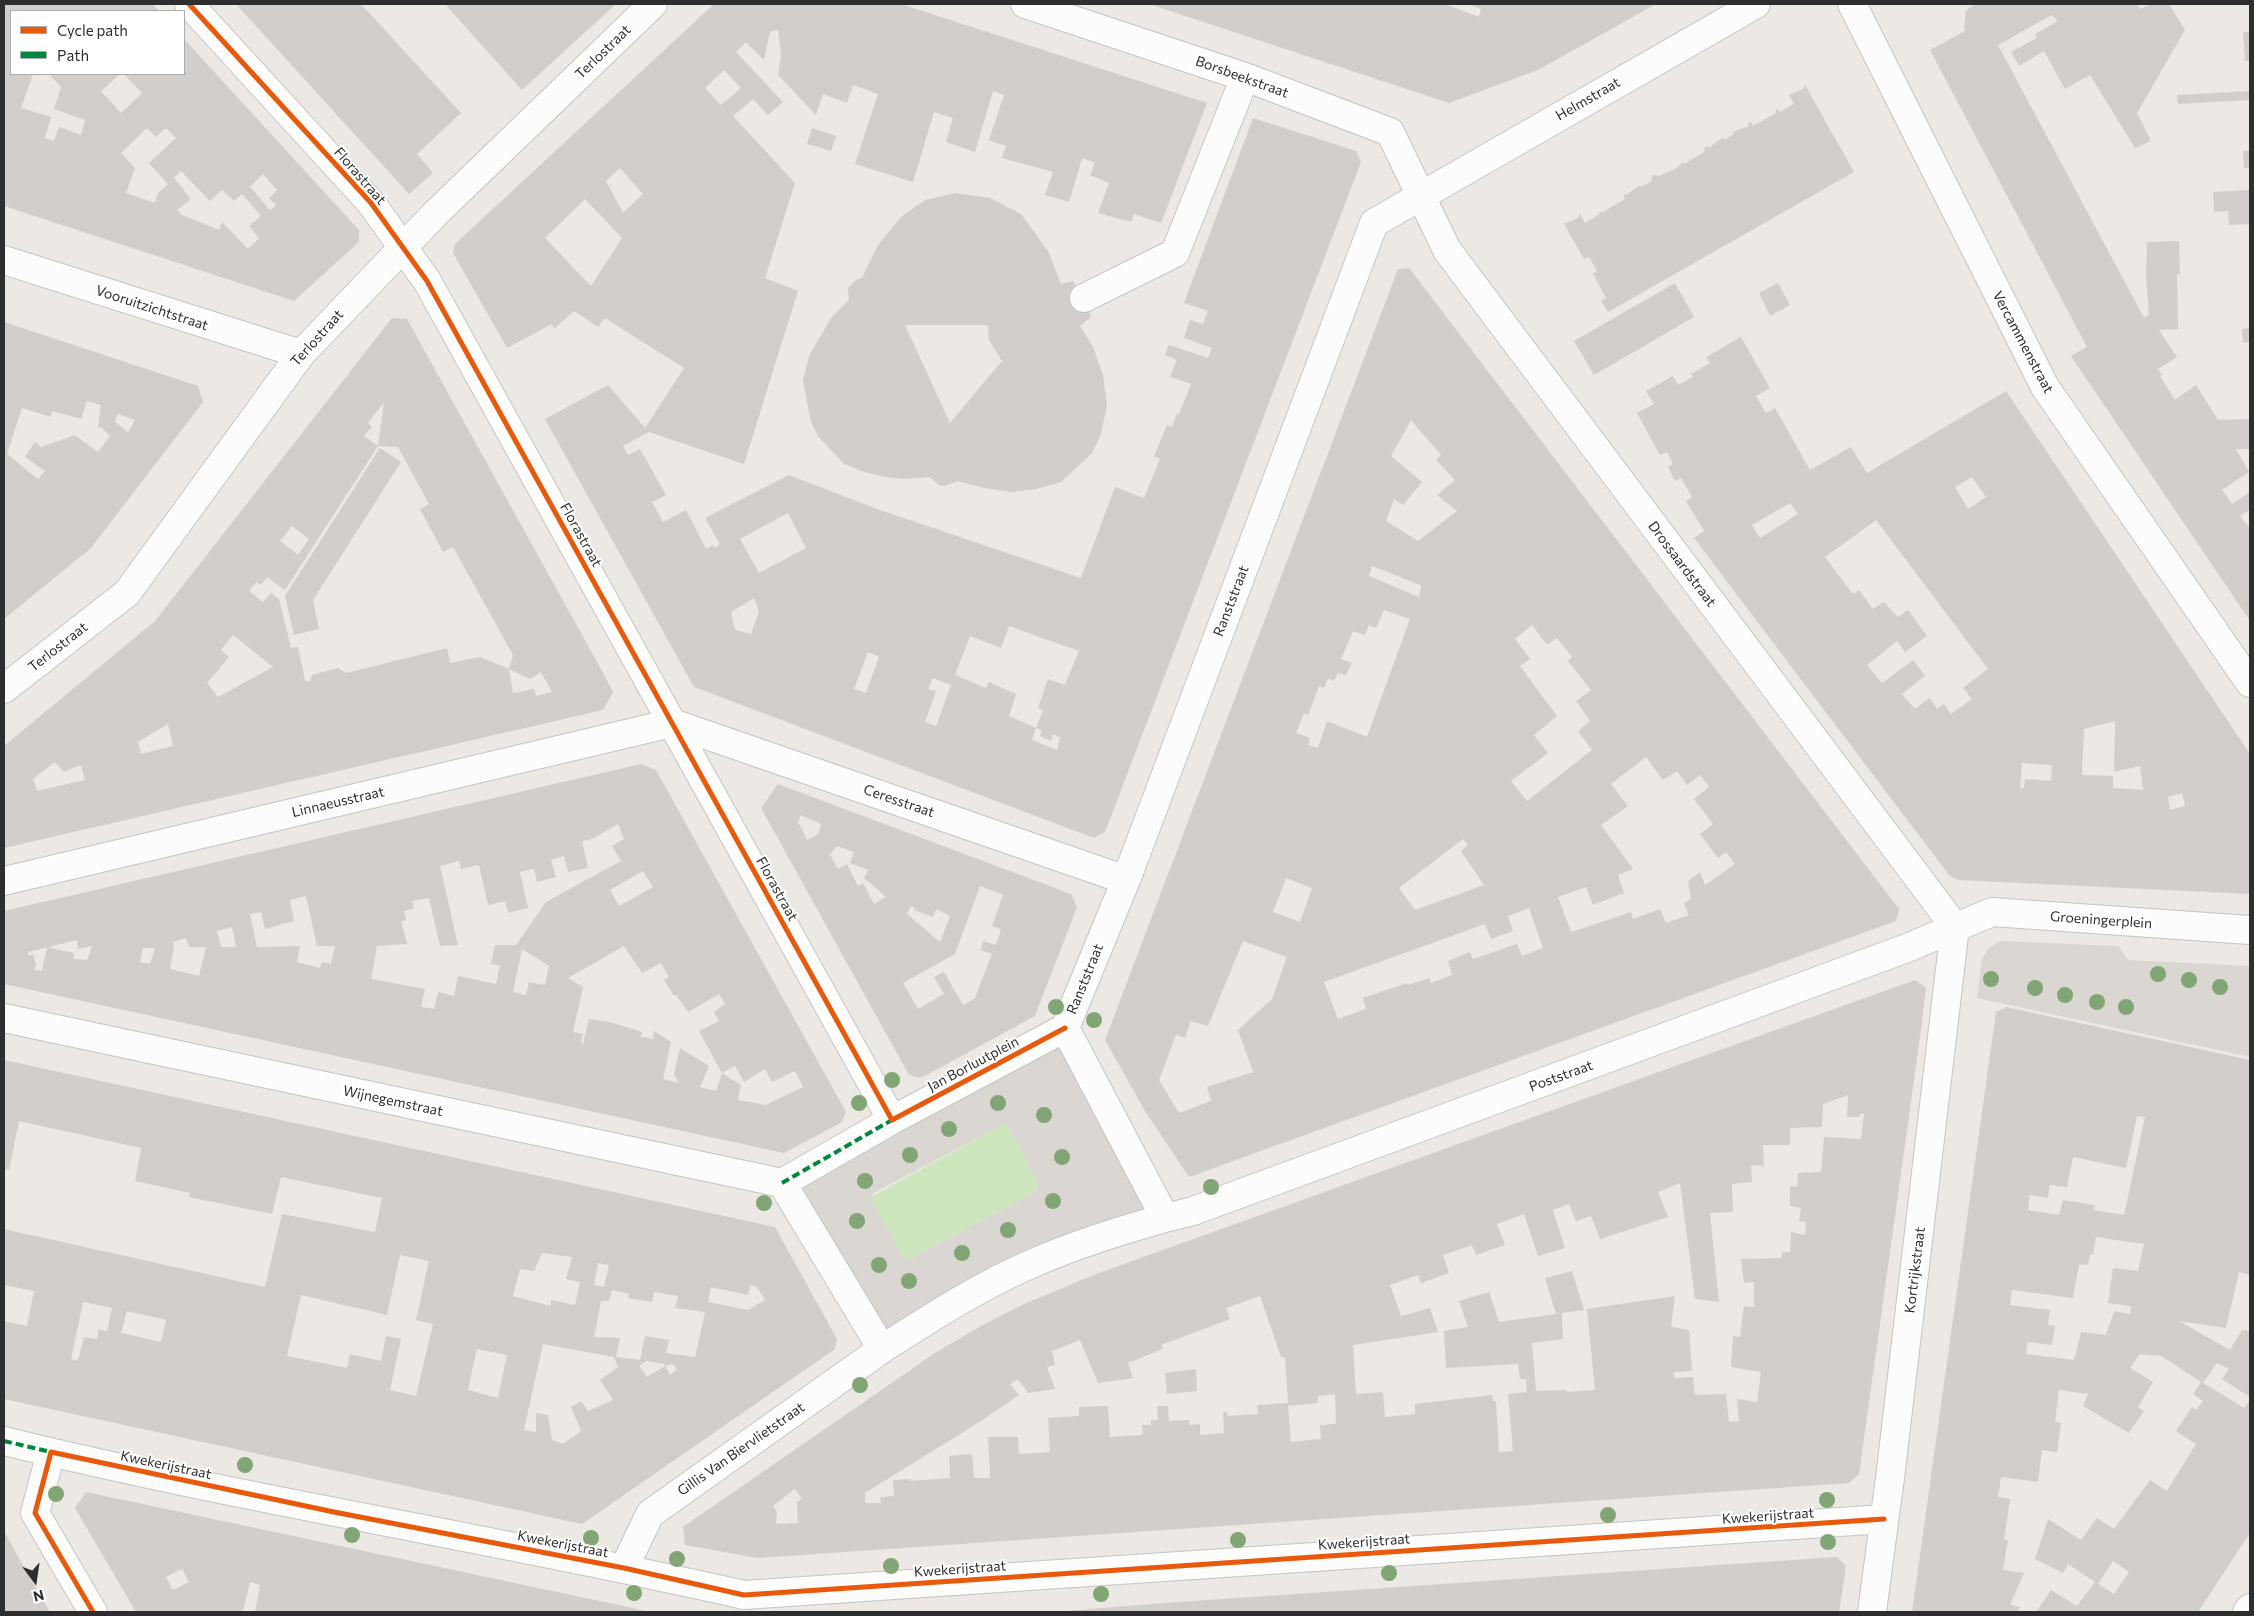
<!DOCTYPE html>
<style>
body{margin:0}
#map{position:relative;width:2254px;height:1616px;overflow:hidden;background:#ece8e4;font-family:Commissioner,sans-serif}
canvas{display:block}
.frame{position:absolute;inset:0;border:5px solid #2e2e2e;pointer-events:none}
.legend{position:absolute;left:10px;top:10px;width:175px;height:65px;box-sizing:border-box;background:#fff;border:1px solid #ababab;margin:0;padding:6px 9px;list-style:none;font-size:15px;color:#2e2e2e}
.legend li{display:flex;align-items:center;gap:10px;height:25px}
.legend b{width:25px;border:1px solid #ababab}
.north{position:absolute;left:10px;top:1556px;width:50px;height:50px;-webkit-text-stroke:4px #fff;paint-order:stroke;rotate:166deg;font-size:14px;font-weight:700;line-height:20px;text-align:center;color:#2e2e2e}
.north::after{content:'';display:block;margin:auto;width:18px;height:22px;background:#2e2e2e;clip-path:polygon(50% 0,100% 100%,50% 72%,0 100%)}
</style>
<div id="map">
<canvas width="2254" height="1616"></canvas>
<div class="frame"></div>
<ul class="legend">
<li><b style="height:6px;background:#e8590c"></b>Cycle path</li>
<li><b style="height:6px;background:#00873e"></b>Path</li>
</ul>
<div class="north">N</div>
</div>
<script>
const ctx = document.querySelector('canvas').getContext('2d');
ctx.lineJoin = 'round';
function fillPath(path, color) {
  ctx.fillStyle = color;
  ctx.fill(path, 'evenodd');
}
function strokePath(path, color, width, dash) {
  ctx.strokeStyle = color;
  ctx.lineWidth = width;
  ctx.lineCap = dash ? 'butt' : 'round';
  ctx.setLineDash(dash || []);
  ctx.stroke(path);
}
function write(font, color, halo, rows, align = 'center') {
  ctx.font = font + ' Commissioner,sans-serif';
  ctx.lineWidth = 4;
  ctx.setLineDash([]);
  ctx.textBaseline = 'middle';
  ctx.strokeStyle = halo;
  ctx.fillStyle = color;
  for (const [text, x, y, turn = 0] of rows) {
    ctx.save();
    ctx.translate(x, y);
    ctx.rotate((+turn || 0) * Math.PI / 180);
    ctx.textAlign = isNaN(turn) ? turn : align;
    if (halo) ctx.strokeText(text, 0, 0);
    ctx.fillText(text, 0, 0);
    ctx.restore();
  }
}
const green = new Path2D(`
 M1002,1125L1009,1127L1038,1184L1037,1191L910,1259H905L872,1202L871,1197Z`);
const plaza = new Path2D(`
 M2000,941L2118,946L2128,960L2250,966V1057L1977,998L1982,959L1989,948Z
 M1065,1028L1165,1218L1128,1228L882,1349L782,1183ZM1002,1125L1009,1127L1038,1184L1037,1191L910,1259H905L872,1202L871,1197L874,1193Z`);
const building = new Path2D(`
 M4,4H153L159,11H11V74H33L21,108L51,117L45,138L54,141L59,127L81,135L85,120L54,109L61,87L49,74H120L101,91L121,113L142,93L124,74H184V39L359,230V242L294,301L4,206ZM147,128L156,137L166,128L176,138L149,163L168,184L158,193L155,203L126,193L135,168L121,153ZM181,171L210,201L222,190L234,201L242,194L261,216L249,226L259,238L248,249L222,222L219,230L182,215L177,210L191,199L174,178ZM263,174L277,190L269,198L276,205L270,210L250,187Z
 M236,4H361L461,113L417,154L433,173L409,194Z
 M445,4H616L522,90Z
 M714,4H901L1207,103L1161,223L1134,214L1131,222L1098,213L1109,183L1090,175L1095,163L1082,158L1069,202L1045,195L1053,172L1002,158L1006,146L989,140L1004,95L993,91L975,152L946,142L953,118L934,112L913,182L855,164L878,94L853,85L847,103L823,94L816,115L778,75L781,55L778,30L770,32L764,60L746,42L736,52L783,102L768,115L753,99L733,116L795,183L765,278L798,291L744,464L649,432L623,446L628,455L640,449L666,495L652,502L663,522L686,510L706,549L713,545L715,548L720,544L705,518L789,475L877,509L1081,578L1115,487L1144,498L1160,459L1154,456L1167,425L1172,427L1177,413L1179,414L1191,384L1170,377L1177,360L1165,355L1169,345L1208,358L1212,348L1184,338L1190,320L1203,324L1208,311L1184,303L1253,118L1356,151L1361,162L1105,832L1094,838L694,687L545,419L608,385L645,428L684,368L605,318L598,327L574,311L554,329L552,324L507,348L453,253L455,244ZM724,70L741,88L721,105L705,88ZM620,168L643,194L623,213L606,181ZM585,199L622,238L591,286L545,238ZM788,513L806,548L759,573L740,539ZM754,598L759,611L751,634L735,630L731,612ZM1009,626L1079,651L1065,685L1048,679L1038,708L1043,710L1036,728L1042,731L1040,736L1051,741L1053,734L1060,738L1057,750L1032,740L1036,728L1009,716L1016,694L989,682L986,688L955,675L970,636L1001,648ZM868,652L879,657L866,693L854,689ZM933,678L951,685L936,726L925,722L936,691L928,689Z
 M1149,4H1445L1479,17L1481,9L1468,4H1656L1538,70L1449,103Z
 M1976,4H2138L2140,9L2151,4H2169L2185,30L2137,113L2151,141L2135,148L2090,75L2065,89L2044,51L2019,66L2011,52L2037,38L2035,34L2058,21L2052,15L1998,45L2144,318L2149,315L2146,275L2147,242L2179,241L2180,274H2177L2178,329L2159,330L2177,357L2158,369L2162,375L2160,376L2175,400L2196,385L2218,420L2250,419V449H2236L2249,472L2222,490L2232,504L2250,492V510L2240,516L2250,529V621L2071,356L2087,347L1930,50L1965,31L1964,28L1966,10Z
 M2243,32H2250V61H2245Z
 M1805,85L1854,172L1608,312L1601,301L1606,298L1593,274L1597,271L1589,257L1584,259L1564,224L1578,218L1580,214L1585,223L1600,214L1599,212L1601,211V213L1625,199L1623,195H1626L1640,185L1641,187L1652,181L1651,178L1654,175L1659,176L1677,168L1683,162L1684,164L1704,152L1705,147L1708,146L1709,148L1723,137L1724,140L1734,134L1733,132L1749,126L1748,123L1751,122L1753,126L1776,113L1775,111L1778,109L1780,112L1794,104L1789,95L1803,89Z
 M2250,91V100L2178,104L2177,95Z
 M812,128L836,136L831,151L807,144Z
 M2243,151H2250V168H2244Z
 M2250,190V224L2229,225L2228,211L2214,212L2213,192Z
 M955,193L990,198L1021,214L1048,251L1061,284L1073,281L1084,298L1091,317L1080,326L1093,347L1103,375L1107,405L1101,434L1092,453L1061,482L1036,489L1011,492L984,488L958,481L944,486L939,485L930,477L904,479L885,477L861,471L843,463L818,436L811,422L803,381L809,356L831,318L849,300L848,288L856,280L862,278L878,245L901,217L925,200ZM905,325H988L989,340L1002,361L950,423Z
 M1409,268L1899,909L1896,921L1189,1177L1145,1111L1105,1040L1398,269ZM1411,420L1441,455L1436,460L1455,480L1437,495L1457,511L1418,541L1386,521L1394,499L1403,505L1422,482L1391,456ZM1372,566L1420,585L1421,588L1419,597L1369,576ZM1384,610L1410,619L1367,737L1327,721L1318,748L1308,745L1310,738L1296,733L1304,713L1308,715L1319,686L1324,688L1328,679L1334,681L1338,673L1346,675L1352,663L1341,659L1353,631L1365,635L1369,625L1376,628ZM1532,625L1547,645L1557,638L1572,657L1568,661L1591,690L1576,701L1590,721L1578,731L1592,750L1527,801L1511,781L1548,753L1534,735L1557,716L1520,666L1530,659L1515,639ZM1646,757L1663,780L1677,771L1687,785L1700,775L1709,787L1694,799L1713,824L1700,834L1718,858L1726,852L1735,864L1705,885L1700,872L1688,881L1691,899L1684,903L1689,915L1666,923L1660,909L1633,919L1631,912L1571,932L1558,897L1586,887L1593,905L1624,893L1618,875L1633,869L1601,825L1628,806L1611,784ZM1463,839L1468,845L1461,851L1484,885L1415,910L1399,888ZM1286,878L1312,888L1300,922L1273,912ZM1529,908L1543,948L1522,956L1517,944L1473,959L1470,952L1448,961L1452,975L1431,983L1429,978L1408,985L1407,983L1363,998L1366,1009L1338,1019L1324,982L1485,924L1491,939L1513,931L1508,916ZM1243,941L1287,957L1272,999L1238,1030L1253,1072L1207,1087L1211,1101L1179,1113L1159,1080L1176,1035L1185,1038L1191,1021L1208,1026Z
 M1675,283L1694,317L1594,375L1574,341Z
 M1778,283L1790,305L1770,316L1759,293Z
 M392,318L407,319L602,671L613,692L603,710L4,848V746L155,621ZM384,402L378,446L398,447L429,504L420,509L443,552L453,547L513,655L509,669L530,679L541,672L552,692L536,696L534,689L513,693L509,669L480,657L450,663L447,648L346,673L338,668L312,675L310,681H305L298,647L291,648L279,599L271,593L263,602L249,591L256,582L261,585L267,577L285,590L378,446L364,436L372,427L368,423ZM292,526L309,539L298,555L280,541ZM233,635L273,667L218,697L207,683L229,657L221,650ZM168,724L173,746L141,754L138,742ZM55,762L64,772L81,765L85,780L37,791L33,779Z
 M4,322L198,386L203,402L91,548L4,619ZM87,401L101,405L98,428L101,427L110,436L98,452L75,435L41,447L35,442L25,457L45,471L38,479L7,454L22,408L51,417L52,411L81,419ZM118,414L135,420L128,432L115,422Z
 M2250,328V342L2243,343L2242,329Z
 M1741,337L1770,388L1756,396L1766,413L1775,408L1810,470L1851,447L1867,473L2006,391L2250,754V894L1958,880L1949,875L1694,538L1704,531L1686,501L1692,497L1681,478L1675,481L1668,467L1673,464L1667,452L1660,455L1637,413L1654,404L1646,391L1673,376L1678,385L1693,377L1691,374L1710,363L1706,357ZM1972,477L1986,497L1968,509L1955,487ZM1790,503L1798,514L1760,538L1752,525ZM1876,520L1988,669L1963,688L1972,699L1951,714L1944,704L1937,709L1930,698L1915,709L1902,694L1925,676L1913,660L1882,683L1867,665L1897,641L1905,652L1927,636L1908,610L1898,617L1884,602L1873,609L1859,590L1853,594L1825,557ZM2115,721L2114,772L2140,766L2143,790L2113,788V776L2082,775L2084,729ZM2022,763L2052,765L2051,781L2025,779L2024,788H2020ZM2182,793L2185,806L2170,810L2168,797Z
 M380,448L401,462L313,600L319,629L294,635L285,596Z
 M641,764L656,770L846,1112L842,1122L784,1153L4,984V911ZM618,824L624,839L612,846L621,861L546,902L516,945H495L491,964L500,965L496,984L458,976L454,996L438,992L434,1009L421,1007L425,989L371,979L377,946L407,944L401,921L406,920L404,911L414,909L412,901L429,898L440,946L458,945L440,866L459,861L461,869L479,865L488,905L505,901L508,913L528,908L520,872L534,869L537,882L556,877L551,860L564,856L568,872L588,868L582,841L592,839ZM643,871L653,887L619,906L610,890ZM306,896L317,946H335L331,964L322,962L320,968L297,962L300,946L257,947L250,914L261,912L265,929L294,921L290,900ZM232,927L236,947H221L217,931ZM186,938L189,947H206L199,976L170,969L174,947L173,942ZM77,940L78,949L92,946L87,960L74,959V953L47,947L42,971L34,970L36,965L33,954L28,956V952ZM624,946L642,973L661,963L669,977L664,980L674,996L676,995L688,1012L719,994L725,1004L714,1012L719,1021L699,1031L722,1073L735,1066L744,1082L765,1069L772,1082L795,1071L803,1087L766,1105L738,1100L741,1085L722,1073L716,1091L700,1087L709,1066L680,1048L674,1074L679,1083L663,1079L671,1042L654,1031L653,1039L641,1037L642,1032L609,1022L589,1019L583,1044L581,1043L583,1034L573,1032L583,987L568,978ZM143,948H155L150,964L140,962ZM522,949L549,966L545,985L529,982L526,995L513,992Z
 M778,784L1071,894L1077,907L1035,1016L921,1078L909,1075L761,808ZM800,815L821,824L818,834L807,840L800,825L798,824ZM837,846L854,852L850,863L868,870L864,878L886,897L874,904L863,883L858,886L847,864L838,869L830,855ZM980,886L1003,895L992,926L1001,929L996,945L983,941L981,950L992,954L975,998L963,1005L944,972L934,977L944,994L918,1009L903,983L955,954ZM911,906L915,908L914,910L933,917L936,909L950,916L940,942L907,914Z
 M1915,980L1926,988L1920,1037L1859,1474L1849,1483L757,1558L685,1545L683,1527L935,1353L981,1326L1024,1304L1096,1274ZM1848,1095L1847,1117H1860V1114H1864L1861,1139L1824,1137L1821,1172L1798,1173L1797,1187L1790,1186V1206L1801,1208L1799,1221L1806,1222L1805,1235L1791,1232L1790,1252H1782V1258L1741,1259L1744,1283L1754,1282V1307L1744,1306L1740,1337L1733,1336L1731,1367L1761,1372L1757,1402L1737,1399L1739,1421L1729,1422L1726,1394L1695,1395L1693,1377L1674,1378V1372L1692,1371L1689,1330L1671,1327L1675,1296L1587,1309L1595,1390L1567,1392V1390L1536,1391L1532,1343L1563,1339L1562,1313L1584,1310L1572,1271L1545,1278L1556,1314L1499,1322L1489,1292L1459,1301L1468,1327L1444,1331L1446,1368L1518,1364L1520,1379H1526L1527,1392L1508,1394L1513,1451L1499,1452L1496,1401H1493L1492,1395L1415,1404V1414L1385,1417L1383,1392L1356,1394L1353,1345L1438,1332L1430,1308L1401,1316L1390,1285L1418,1275L1421,1283L1449,1273L1443,1255L1472,1245L1476,1255L1505,1245L1497,1224L1524,1214L1538,1256L1565,1248L1553,1210L1569,1204L1576,1221L1591,1216L1600,1239L1668,1217L1658,1192L1680,1183L1695,1299L1719,1302L1710,1213L1733,1212L1732,1184L1752,1182L1751,1165L1764,1166L1763,1145H1790V1128L1822,1127L1823,1104ZM1260,1296L1281,1357H1285L1288,1403L1257,1405L1258,1414L1228,1416L1227,1412H1223L1224,1433L1200,1435V1424L1189,1425V1420L1169,1421L1168,1406H1157L1158,1420H1151V1425H1142L1143,1435L1110,1437L1108,1406L1079,1407V1416L1048,1418L1050,1452L1019,1454L1018,1437H988L990,1478H974L972,1454L949,1456L950,1478L910,1481V1479L893,1480L894,1496L880,1497L881,1503H865V1493L981,1421L1019,1395L1010,1384L1018,1379L1028,1393L1055,1389L1047,1367L1055,1365L1052,1351L1080,1340L1098,1383L1133,1378L1128,1363L1163,1349L1161,1345L1230,1319L1226,1308ZM1335,1394L1336,1424L1320,1425L1321,1439L1291,1442L1288,1406L1318,1403V1396ZM795,1489L802,1499L797,1502L798,1523L776,1524L777,1512L773,1506Z
 M2006,1007L2250,1060V1275L2239,1272L2226,1328L2179,1321L2230,1350L2242,1330L2250,1331V1397L2222,1379L2229,1369L2217,1363L2203,1383L2244,1408L2250,1399V1533L2198,1612H2036L2051,1590L2077,1606L2095,1582L2068,1564L2063,1573L2035,1559L2048,1519L2081,1540L2097,1518L2114,1529L2150,1480L2167,1491L2196,1444L2176,1431L2192,1407L2196,1410L2203,1401L2193,1394L2201,1382L2161,1356L2140,1354L2130,1368L2153,1382L2138,1407L2144,1411L2129,1433L2083,1406L2088,1394L2059,1390L2055,1422L2061,1423L2057,1452L2042,1450L2038,1482L2001,1477L1998,1497L2010,1499L2004,1540H2008L2003,1570L2024,1573L2010,1605L2020,1607L2018,1612H1912L1996,1012ZM2137,1116L2145,1117L2124,1215L2094,1210L2095,1205L2063,1200L2059,1215L2028,1210L2030,1195L2048,1198L2050,1185L2067,1187L2073,1157L2126,1168ZM2096,1237L2144,1244L2138,1271L2113,1268L2108,1303L2131,1306L2130,1314L2114,1311L2106,1335L2081,1332L2074,1360L2026,1354L2028,1342L2052,1345L2055,1326L2048,1325L2050,1310L2010,1305L2012,1290L2073,1298L2079,1264L2088,1265L2090,1254L2093,1255ZM2113,1561L2129,1572L2114,1594L2098,1584Z
 M4,1060L775,1227L837,1339L835,1349L582,1524L4,1399V1321L27,1326L34,1291L4,1285V1229L265,1287L282,1214L375,1232L382,1198L281,1177L272,1214L189,1197L190,1193L135,1181L141,1148L19,1121L9,1170L4,1169ZM542,1253L572,1257L566,1279L580,1282L575,1305L551,1300V1306L513,1296L520,1269L534,1271ZM400,1255L429,1261L416,1320L433,1324L416,1396L390,1390L401,1339L386,1336L381,1361L350,1354L347,1368L287,1356L301,1295L387,1315ZM598,1263L609,1265L604,1287L594,1285ZM751,1285L757,1287L765,1300L748,1310L708,1302L711,1287L748,1295ZM612,1290L629,1294L628,1298L652,1302L654,1292L678,1296L675,1308L705,1312L695,1357L666,1353L669,1340L645,1336L640,1360L616,1357L620,1338L594,1337L601,1301H609ZM83,1302L112,1308L107,1331L99,1329L97,1339L84,1337L78,1361L71,1359ZM127,1311L166,1320L161,1342L121,1333ZM543,1344L614,1357L618,1367L600,1380L613,1400L588,1411L581,1401L571,1407L581,1431L563,1444L552,1440L548,1415L536,1413V1432L524,1430ZM477,1349L507,1355L498,1398L468,1390ZM646,1361L664,1364L665,1366L673,1364L677,1369L670,1375L665,1366L647,1377L639,1366Z
 M1196,1369L1197,1391L1167,1394L1165,1373Z
 M86,1492L628,1607L650,1612H255L260,1585L250,1582L243,1612H136L75,1508ZM182,1569L189,1582L173,1590L166,1577Z
 M4,1531L16,1553L50,1612H4Z
 M1837,1557L1846,1566L1839,1612H1054L1164,1603Z`);
const minor = new Path2D(`
 M189,4L371,203L427,281L892,1120
 M1025,4L1245,77L1390,132L1447,250L1955,927
 M1852,4L2045,387L2250,683
 M4,260L301,354
 M1084,298L1175,253L1245,77
 M4,689L127,593L301,354L436,213L653,4
 M4,881L672,723L1126,880
 M4,1018L782,1183
 M1065,1028L1126,880L1374,223L1756,4
 M782,1183L882,1349C932,1317 983,1284 1038,1261C1080,1243 1122,1230 1165,1218L1065,1028
 M782,1183L892,1120L1065,1028
 M1165,1218L1193,1211L1907,948L1992,912L2250,930
 M4,1441C249,1501 498,1539 744,1595L1884,1519
 M51,1452L35,1513L93,1612
 M624,1568L650,1514L882,1349
 M1872,1612L1890,1478L1955,927
 M2247,1612L2250,1608`);
const quiet = new Path2D(`
 M782,1183L892,1120
 M4,1441L51,1452`);
const cycleway = new Path2D(`
 M189,4L371,203L427,281L892,1120L1065,1028
 M93,1612L35,1513L51,1452L334,1512L624,1568L744,1595L1884,1519`);
const trees = [
 [2158,974],
 [1991,979],
 [2189,980],
 [2220,987],
 [2035,988],
 [2065,995],
 [2097,1002],
 [1056,1007],
 [2126,1007],
 [1094,1020],
 [892,1080],
 [859,1103],
 [998,1103],
 [1044,1115],
 [949,1129],
 [910,1155],
 [1062,1157],
 [865,1181],
 [1211,1187],
 [1053,1201],
 [764,1203],
 [857,1221],
 [1008,1230],
 [962,1253],
 [879,1265],
 [909,1281],
 [860,1385],
 [245,1465],
 [56,1494],
 [1827,1500],
 [1608,1515],
 [352,1535],
 [591,1538],
 [1238,1540],
 [1828,1542],
 [677,1559],
 [891,1566],
 [1389,1573],
 [634,1593],
 [1101,1594]
];
const streetNames = [
 ["Terlostraat",603,52,-44],
 ["Borsbeekstraat",1242,77,20],
 ["Helmstraat",1588,99,-30],
 ["Florastraat",360,176,49],
 ["Vooruitzichtstraat",152,308,18],
 ["Terlostraat",317,338,-48],
 ["Vercammenstraat",2023,342,62],
 ["Florastraat",581,535,61],
 ["Drossaardstraat",1682,564,53],
 ["Ranststraat",1231,601,-69],
 ["Terlostraat",58,647,-38],
 ["Ceresstraat",899,801,19],
 ["Linnaeusstraat",338,802,-13],
 ["Florastraat",777,889,61],
 ["Groeningerplein",2101,920,4],
 ["Ranststraat",1085,979,-68],
 ["Jan Borluutplein",973,1064,-28],
 ["Poststraat",1561,1076,-20],
 ["Wijnegemstraat",393,1101,12],
 ["Kortrijkstraat",1915,1270,-83],
 ["Gillis Van Biervlietstraat",741,1449,-35],
 ["Kwekerijstraat",166,1465,12],
 ["Kwekerijstraat",1768,1516,-4],
 ["Kwekerijstraat",1364,1542,-4],
 ["Kwekerijstraat",563,1544,11],
 ["Kwekerijstraat",960,1569,-4]
];
fillPath(green, '#cee6be');
fillPath(plaza, '#dad6d2');
fillPath(building, '#d1cecb');
strokePath(minor, '#c5c4c5', 30);
strokePath(minor, '#fcfcfb', 28);
strokePath(quiet, '#00873e', 4, [8, 4]);
strokePath(cycleway, '#e8590c', 5);
ctx.fillStyle = '#82a575';
for (const [x, y] of trees) {
  ctx.beginPath();
  ctx.arc(x, y, 8, 0, 2 * Math.PI);
  ctx.fill();
}
write('14px', '#2e2e2e', '#fff', streetNames);
</script>
